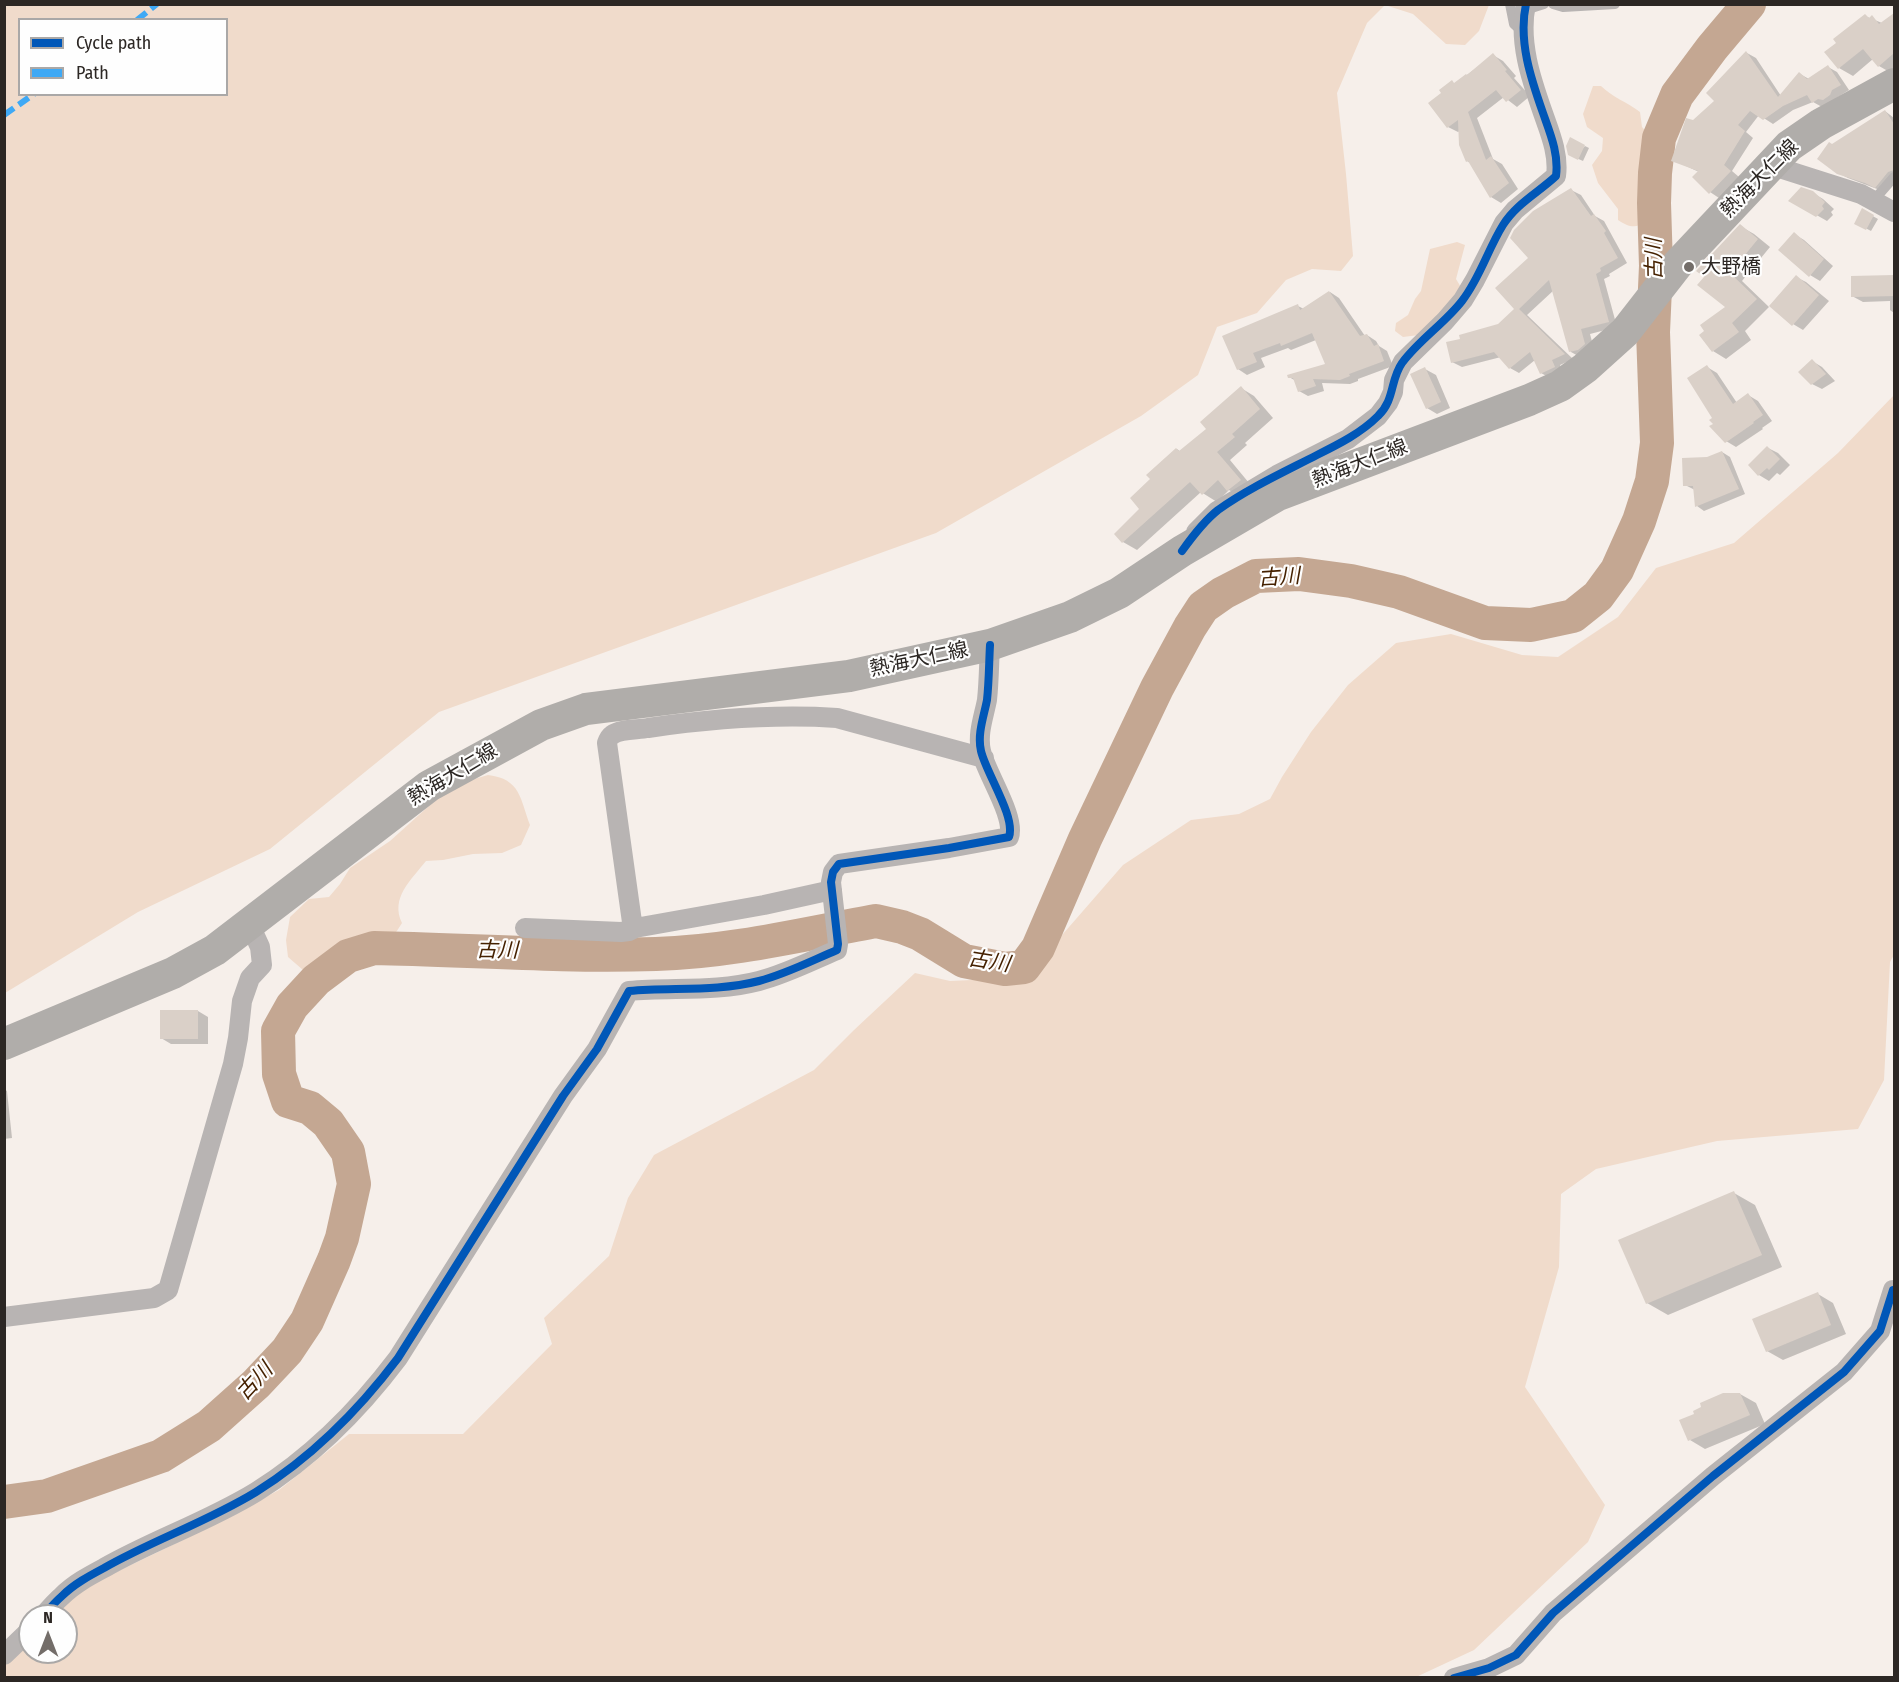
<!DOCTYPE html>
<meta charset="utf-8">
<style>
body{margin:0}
#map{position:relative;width:1899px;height:1682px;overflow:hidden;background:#f6efea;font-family:"Fira Sans Condensed",sans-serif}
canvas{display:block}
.frame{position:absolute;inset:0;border:6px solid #2c2724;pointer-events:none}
.legend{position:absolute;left:18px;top:18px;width:210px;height:78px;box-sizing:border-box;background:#fefefe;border:2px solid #aaa8a7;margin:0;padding:8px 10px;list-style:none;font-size:18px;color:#2c2724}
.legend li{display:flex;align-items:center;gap:12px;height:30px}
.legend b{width:30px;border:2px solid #aaa8a7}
.north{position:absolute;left:18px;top:1604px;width:60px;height:60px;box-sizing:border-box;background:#fefefe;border:2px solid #aaa8a7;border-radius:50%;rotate:0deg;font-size:16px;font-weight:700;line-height:24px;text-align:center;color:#2c2724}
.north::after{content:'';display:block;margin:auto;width:21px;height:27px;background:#736d69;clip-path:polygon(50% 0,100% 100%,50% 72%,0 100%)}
</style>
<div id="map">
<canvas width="1899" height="1682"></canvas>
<div class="frame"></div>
<ul class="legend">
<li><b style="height:8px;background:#0057b8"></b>Cycle path</li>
<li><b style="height:8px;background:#3fa9f5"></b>Path</li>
</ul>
<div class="north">N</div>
</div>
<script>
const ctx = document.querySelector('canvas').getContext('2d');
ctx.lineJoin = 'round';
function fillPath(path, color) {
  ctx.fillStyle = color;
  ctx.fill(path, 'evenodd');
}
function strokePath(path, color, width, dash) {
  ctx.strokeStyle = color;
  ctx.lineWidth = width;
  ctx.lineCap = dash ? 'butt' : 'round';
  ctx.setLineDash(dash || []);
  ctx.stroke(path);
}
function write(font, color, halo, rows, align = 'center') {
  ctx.font = font + ' "Fira Sans Condensed","Noto Sans JP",sans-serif';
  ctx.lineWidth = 4.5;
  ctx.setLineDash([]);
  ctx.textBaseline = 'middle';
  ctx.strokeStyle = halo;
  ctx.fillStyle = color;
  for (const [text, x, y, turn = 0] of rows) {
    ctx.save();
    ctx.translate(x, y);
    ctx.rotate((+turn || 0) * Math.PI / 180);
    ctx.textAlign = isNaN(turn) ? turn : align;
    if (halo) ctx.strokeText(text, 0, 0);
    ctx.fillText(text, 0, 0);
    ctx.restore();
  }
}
const green = new Path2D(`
 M5,4H1489V5L1479,31L1465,45L1446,44L1413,14L1385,5L1367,23L1337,93L1346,174L1353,256L1341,271L1312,269L1286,280L1257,313L1217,327L1198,375L1141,416L936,533L439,712L270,849L138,912L5,993ZM20,20H226V94H20Z
 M1593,86H1601C1612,97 1627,102 1640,112L1642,127L1650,136L1648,184L1649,200L1645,213L1646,222C1635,229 1629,227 1618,220V209L1598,183L1592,165L1602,151L1603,138L1587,127L1583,114Z
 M1457,242L1465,245L1456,279L1462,289L1419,335L1403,337L1395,331L1396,323L1408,315L1415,299L1421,291L1430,249Z
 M1894,395V955L1890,962L1884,1080L1858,1129L1717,1141L1596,1169L1561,1194L1559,1267L1525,1387L1605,1505L1588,1542L1474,1650L1414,1678H5L4,1659L30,1638V1652H66V1616H52L79,1590L187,1538L279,1490L349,1434H463L552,1344L544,1318L609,1256L628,1198L654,1155L814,1070L854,1030L915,973L950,981L994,979L1029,973L1123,865L1191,820L1239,814L1270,799L1282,777L1311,732L1348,685L1396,643L1451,634L1522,655L1558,657L1618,617L1656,568L1734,543L1838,453Z
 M488,775C521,779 520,799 530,825L521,845L502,853L473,854L443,860L426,861C411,880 390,898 402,923L393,937L353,946L320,966L303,970L288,957L286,940L290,917L309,899L329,897L340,884L350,868L390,841L440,796L471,780Z`);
const shadow = new Path2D(`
 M1894,15V72L1893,74L1879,66L1873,59L1853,76L1839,68L1865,16L1882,23Z
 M1747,53L1756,58L1781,96L1800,74L1809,79L1828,67L1837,72L1849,90L1822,107L1813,102L1793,110L1773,124L1759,115L1746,132L1753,138L1732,171L1739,177L1719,198L1710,192L1699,172L1673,160L1693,122L1717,101Z
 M1493,55L1503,61L1516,76L1514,78L1530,96L1517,107L1504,97L1477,118L1493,159L1502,164L1518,189L1501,203L1491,197L1470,163L1467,161L1460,131L1458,132L1448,127L1455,84Z
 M1885,111L1894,118V180L1885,192L1848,178L1838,173L1832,146Z
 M1585,146L1589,148L1583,161L1574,157Z
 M1571,190L1581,195L1595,216L1604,221L1627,263L1609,274L1610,276L1604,279L1617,327L1590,334L1594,349L1580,357L1571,352L1554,290L1527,315L1573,359L1560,365L1563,372L1550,378L1541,373L1535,360L1519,373L1510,368L1501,357L1462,367L1452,362L1498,326L1516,309L1530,258Z
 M1813,193L1823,199L1834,209L1831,212L1833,215L1827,221L1790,200Z
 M1862,210L1878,219L1871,231L1856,223Z
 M1740,226L1754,234L1770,247L1742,281L1769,307L1745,331L1751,340L1726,359L1713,351L1728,307L1706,277Z
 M1794,234L1804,240L1833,266L1820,281L1810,275Z
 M1796,277L1806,282L1829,301L1803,330L1793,324Z
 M1852,277H1894V313L1890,310V301L1863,302L1852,296Z
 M1330,292L1339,298L1365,336L1367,335L1376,341L1379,346L1387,351L1393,366L1358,379V381L1350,384L1322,383L1324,391L1308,396L1299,391L1296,381L1289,377L1327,365L1316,340L1291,350L1288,348L1261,358L1265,367L1247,375L1238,369L1224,336L1298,306L1304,309Z
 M1812,361L1822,367L1835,381L1822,389L1812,384Z
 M1707,367L1717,373L1737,403L1748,395L1758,401L1772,421L1762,428L1763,429L1736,447L1726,441L1715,425Z
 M1425,369L1436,375L1450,408L1437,414L1427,408Z
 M1241,388L1254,396L1273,418L1245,443L1247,445L1230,460L1254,489L1242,498L1229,490L1217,502L1201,492L1137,550L1123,542L1116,534L1142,509L1153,480L1177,449L1181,452L1209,429Z
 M1768,448L1778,453L1790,465L1780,475L1777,473L1769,481L1759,475L1750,465Z
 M1722,452L1730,457L1745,494L1704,511L1697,506L1695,490L1685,485L1708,458Z
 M198,1011L208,1017V1044H171L161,1038Z
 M4,1089L7,1091L12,1138L4,1139Z
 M1734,1193L1755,1205L1782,1267L1668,1315L1647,1303Z
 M1818,1294L1833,1303L1846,1334L1783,1360L1767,1351Z
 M1740,1394L1756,1403L1765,1424L1705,1449L1690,1440Z`);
const river = new Path2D(`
 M4,1502L47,1496L161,1456L209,1426L256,1384L287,1351L307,1321L334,1260L342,1238L354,1184L348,1152L328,1123L310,1108L288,1101L279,1074L278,1031L292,1006L316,980L348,956L374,948C468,950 562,957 656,954C730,952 804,934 876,921L902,927L920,934L964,961L1005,969L1024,967L1038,948L1085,839L1157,688L1190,627L1203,607L1223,593L1256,576L1299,574L1351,581L1399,592L1485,623L1531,625L1573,616L1598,596L1617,570L1639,521L1652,481L1657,443L1653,332L1656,266L1654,203L1655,173L1659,138L1677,95L1712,48L1749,4`);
const building = new Path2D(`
 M1894,13V53L1878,67L1863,49L1838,69L1824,52L1836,43L1833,39L1865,14L1869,18L1872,15L1879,24Z
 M1746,51L1778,97L1799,72L1807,79L1828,65L1841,85L1832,90L1830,95L1823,100L1818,99L1812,103L1807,95L1783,106L1763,120L1750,111L1738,125L1745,131L1724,165L1731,171L1709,194L1692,177L1698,171L1671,161L1686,118L1693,120L1714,101L1706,93Z
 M1493,53L1507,70L1505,71L1521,90L1506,102L1496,90L1468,112L1486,160L1491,156L1509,183L1490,198L1468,161L1466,162L1459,145L1458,120L1447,128L1428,103L1441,93L1439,90L1452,80L1454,83L1466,74L1467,75Z
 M1885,110L1894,124V170L1888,172L1875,188L1865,183L1837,174L1817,159L1829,142L1832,144Z
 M1570,137L1585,145L1578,160L1568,155L1566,146Z
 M1801,187L1813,191L1825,202L1822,206L1824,209L1816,217L1788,201Z
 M1571,188L1591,216L1594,214L1606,231L1604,233L1618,258L1600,268L1601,271L1596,274L1609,322L1581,329L1585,344L1578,350L1569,352L1549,280L1519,309L1565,354L1552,360L1555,367L1540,374L1530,352L1509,369L1494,352L1451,363L1446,342L1460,339L1459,335L1498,324L1514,309L1495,288L1528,258L1510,238L1514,230L1533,211Z
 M1862,208L1874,215L1866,230L1854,224Z
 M1740,224L1758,239L1730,273L1757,299L1732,323L1739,332L1712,352L1699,335L1704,331L1700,325L1725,307L1697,285L1704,277L1696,271Z
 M1794,232L1824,259L1809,277L1778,250Z
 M1796,275L1819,295L1792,326L1769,306Z
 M1894,275V296L1851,297V276Z
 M1329,291L1360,336L1367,334L1374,346L1378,344L1384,361L1349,374L1350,376L1340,380L1313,379L1316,386L1298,392L1293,378H1288L1287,375L1325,364L1312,333L1281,346L1280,343L1253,353L1257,362L1237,370L1222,336L1298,304L1300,310Z
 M1812,359L1826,374L1811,385L1798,372Z
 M1707,365L1733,404L1748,393L1763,415L1753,422L1754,423L1725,443L1709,426L1713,424L1709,420L1712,418L1687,378Z
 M1425,367L1441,402L1426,409L1410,374Z
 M1241,386L1260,409L1232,434L1235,437L1217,452L1241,480L1227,491L1218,480L1202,495L1190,482L1122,543L1114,534L1139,509L1130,498L1150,479L1146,475L1176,448L1179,451L1206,429L1200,422Z
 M1767,446L1780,459L1769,470L1767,468L1758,476L1748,465Z
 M1722,451L1739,489L1695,507L1693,486H1683L1682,458L1707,457Z
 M160,1010H198V1039H160Z
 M1734,1191L1762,1255L1646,1304L1618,1240Z
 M1818,1292L1831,1325L1766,1352L1752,1319Z
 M1723,1393H1740L1750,1415L1688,1441L1679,1420L1694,1414L1693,1411L1701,1407L1700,1403Z`);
const lane = new Path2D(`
 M1510,4L1514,24L1524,33
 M1553,4L1563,7L1615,4
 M1525,10L1544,4
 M1874,200L1894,177`);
const street = new Path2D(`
 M1770,165L1861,194L1894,212
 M1196,532L1217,511L1277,475L1348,439L1378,416L1388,403L1393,392L1394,380L1403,362L1445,321L1463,300L1475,280L1504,223L1515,210L1556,176C1559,154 1550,133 1543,113C1531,79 1518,41 1526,4
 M832,890L764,905L635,928L632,922L607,743C608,740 609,737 612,735C620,729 637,730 648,728C710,719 775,714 837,718L984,758
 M525,928L621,932L629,931L635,928
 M4,1317L154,1298L168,1290L233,1064L238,1038L242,1001L250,978L262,965L260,947L249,923
 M43,1616C49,1609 55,1602 62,1596C74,1584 89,1576 104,1568C153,1540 207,1522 256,1492C312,1457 358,1411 398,1358L563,1096L597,1049L629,991C672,987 716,992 759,981C786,974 811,961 837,950L838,944L831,882L833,872L839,864L949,848L1009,837C1016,817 986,773 981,751C977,734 984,716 987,700C989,682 989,663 990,645
 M4,1655L30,1630
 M1454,1678L1489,1668L1516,1655L1553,1613L1713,1476L1844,1372L1880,1331L1893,1290H1894`);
const primary = new Path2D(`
 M4,1044L173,973L215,950L429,786L541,725L586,709L849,676L990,645L1070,617L1119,593L1182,551L1278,495L1529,400L1560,386L1585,368L1625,332L1678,264L1789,146L1821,124L1894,84`);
const quiet = new Path2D(`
 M137,20L157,4
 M4,115L34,94`);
const cycleway = new Path2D(`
 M1182,551C1192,537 1204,521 1218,510C1249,488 1284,472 1317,455C1339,444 1361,433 1378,416C1395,400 1390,380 1402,363C1419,340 1445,323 1462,301C1480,278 1488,249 1503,225C1516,204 1539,192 1556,176C1559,154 1550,133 1543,113C1531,79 1518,41 1526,4
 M43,1616C49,1609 55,1602 62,1596C74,1584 89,1576 104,1568C153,1540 207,1522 256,1492C312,1457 358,1411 398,1358L563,1096L597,1049L629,991C672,987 716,992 759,981C786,974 811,961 837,950L838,944L831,882L833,872L839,864L949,848L1009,837C1016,817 986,773 981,751C977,734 984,716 987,700C989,682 989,663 990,645
 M1454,1678L1489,1668L1516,1655L1553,1613L1713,1476L1844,1372L1880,1331L1893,1290H1894`);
const markers = [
 [1689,267,6,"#736d69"]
];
const streetNames = [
 ["熱海大仁線",1760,179,-45],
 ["熱海大仁線",1360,464,-21],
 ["熱海大仁線",919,660,-12],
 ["熱海大仁線",453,775,-31]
];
const poiNames = [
 ["大野橋",1701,267]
];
const waterNames = [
 ["古川",1655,259,-91],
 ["古川",1279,578,-4],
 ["古川",497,951,1],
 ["古川",989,962,9],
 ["古川",255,1382,-47]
];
fillPath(green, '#f0dbcb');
fillPath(shadow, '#0003');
strokePath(river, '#c4a792', 34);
fillPath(building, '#dad0c8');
strokePath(lane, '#b8b4b3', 10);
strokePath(street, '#b8b4b3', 20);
strokePath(primary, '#b0adaa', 32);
strokePath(quiet, '#3fa9f5', 6, [12, 6]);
strokePath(cycleway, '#0057b8', 8);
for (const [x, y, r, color] of markers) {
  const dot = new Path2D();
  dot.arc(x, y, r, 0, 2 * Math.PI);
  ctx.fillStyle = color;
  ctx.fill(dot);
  strokePath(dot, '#fefefe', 2);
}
write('20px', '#2c2724', '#fefefe', streetNames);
write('20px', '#2c2724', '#fefefe', poiNames, 'left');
write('italic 21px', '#452100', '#fefefe', waterNames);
</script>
